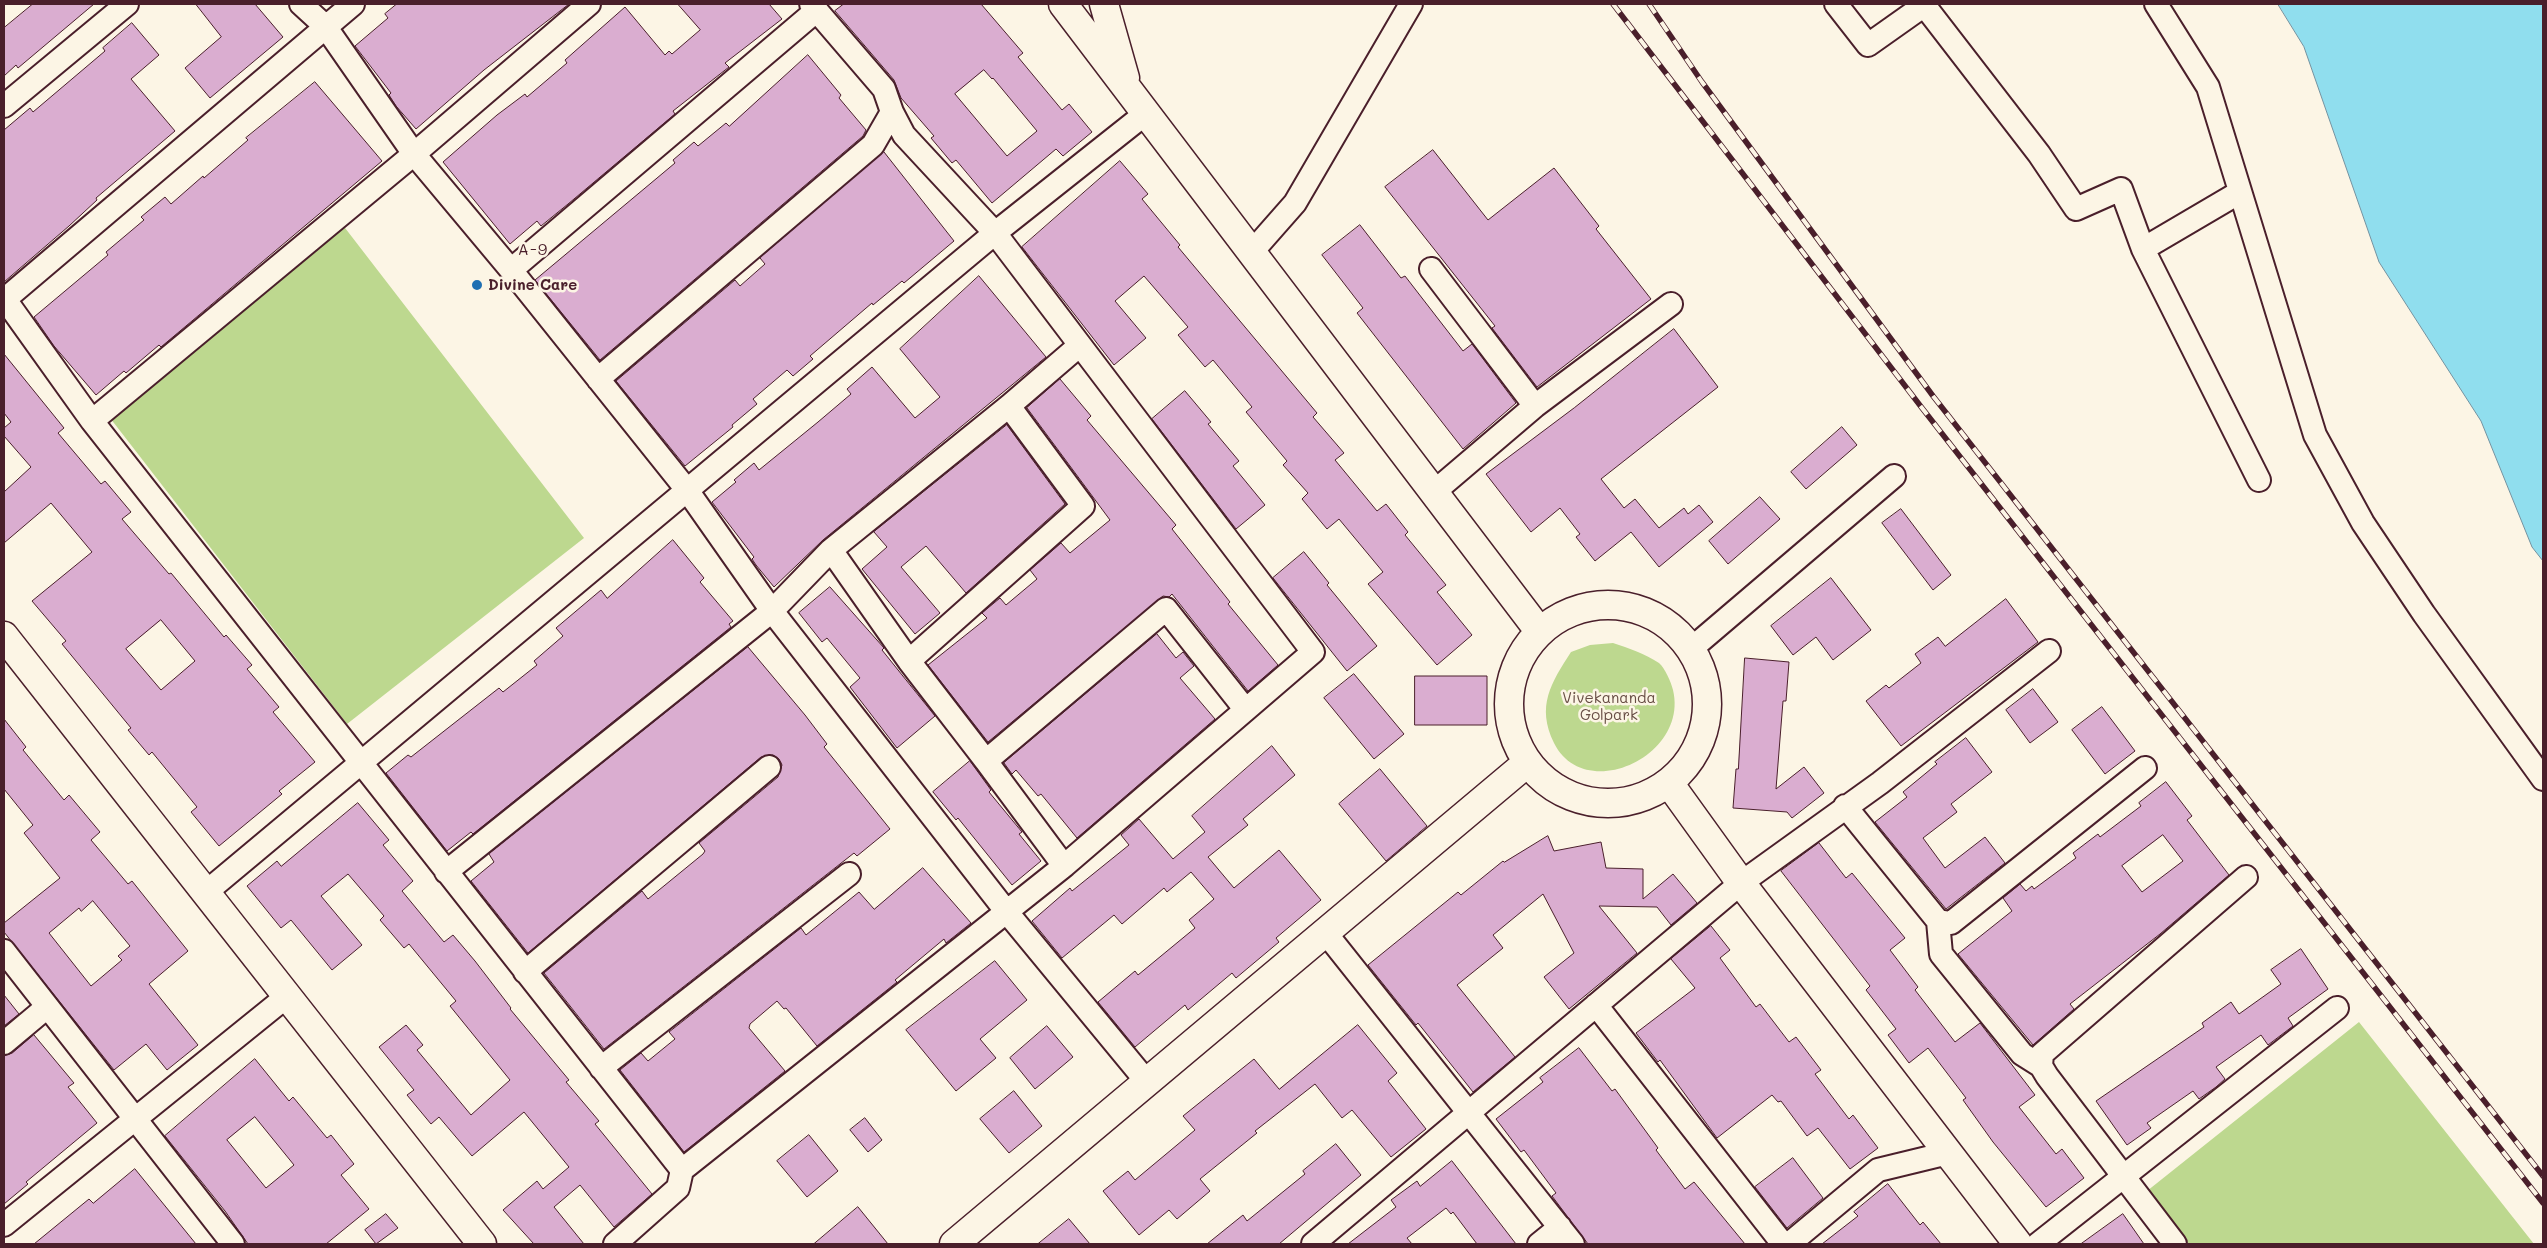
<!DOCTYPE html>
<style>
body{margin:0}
#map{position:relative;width:2547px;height:1248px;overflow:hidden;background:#fcf5e5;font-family:Mali,sans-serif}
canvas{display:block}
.frame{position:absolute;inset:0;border:5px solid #4a1f2b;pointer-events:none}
</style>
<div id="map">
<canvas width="2547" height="1248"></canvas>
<div class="frame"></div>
</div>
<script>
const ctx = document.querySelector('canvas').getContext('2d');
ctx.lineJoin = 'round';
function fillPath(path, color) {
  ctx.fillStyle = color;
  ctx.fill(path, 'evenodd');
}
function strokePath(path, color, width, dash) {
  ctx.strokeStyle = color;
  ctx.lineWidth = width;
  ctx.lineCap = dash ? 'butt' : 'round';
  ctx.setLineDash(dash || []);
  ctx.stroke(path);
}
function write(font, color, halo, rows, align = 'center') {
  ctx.font = font + ' Mali,sans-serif';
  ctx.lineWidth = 5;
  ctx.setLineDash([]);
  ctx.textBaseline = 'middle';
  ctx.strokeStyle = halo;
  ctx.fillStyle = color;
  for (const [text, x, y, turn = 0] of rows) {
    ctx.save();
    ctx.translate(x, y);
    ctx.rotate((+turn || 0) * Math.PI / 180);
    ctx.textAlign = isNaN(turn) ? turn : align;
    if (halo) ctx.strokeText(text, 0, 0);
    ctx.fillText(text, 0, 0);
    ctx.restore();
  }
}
const green = new Path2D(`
 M342,224L584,538L347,724L107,414Z
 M1613,643C1629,648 1645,654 1659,663C1665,668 1671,682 1673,690C1689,757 1584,804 1554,743C1536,706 1551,683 1571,652L1590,645Z
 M2359,1022L2534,1244H2189L2147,1191Z`);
const water = new Path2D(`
 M2278,4H2543V561L2532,547L2481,421L2379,262L2304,47Z`);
const building = new Path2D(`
 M33,4H94L18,68L16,65L4,76V28Z
 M196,4H255L283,37L210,98L185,68L221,37Z
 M397,4H569L484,70L416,129L396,106L389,95L391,93L355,46L388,18L385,14Z
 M678,4H769L782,19L725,63L729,67L673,111L675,114L568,204L541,226L537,221L510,244L443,162L497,115L525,94L527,97L567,63L565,60L625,7L665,55L669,51L672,54L700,30Z
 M844,4H981L1023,53L1018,57L1062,110L1069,104L1092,132L1063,156L1056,149L992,203L956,160L952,163L931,138L934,136L901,98L894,80L835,11ZM984,70L992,79L993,78L1037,131L1007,156L955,94Z
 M132,23L159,55L131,79L175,131L96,198L97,200L69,226L4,282V130L30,108L33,112L105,51L103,48Z
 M808,55L841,95L839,98L866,130L863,136L600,360L535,280L675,163L673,160L694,142L698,146L726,123L729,126Z
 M315,82L382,161L161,347L159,345L126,373L124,371L96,395L54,346L34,317L108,255L106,252L144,220L141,217L165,197L171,204L203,176L204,178L248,140L246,138Z
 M1433,150L1488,220L1554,168L1599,226L1596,229L1651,299L1537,387L1492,328L1495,326L1385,187Z
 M884,152L954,241L904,283L902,281L873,305L872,303L810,356L813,359L793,376L787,370L753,399L757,404L732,425L733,427L685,466L616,381L735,280L740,286L765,264L760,258Z
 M1120,161L1148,194L1142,199L1180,245L1178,247L1317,413L1313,417L1344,453L1335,460L1377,511L1386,504L1408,532L1405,535L1446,585L1437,592L1472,635L1437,665L1368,584L1383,572L1339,519L1327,529L1302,499L1308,493L1283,465L1287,461L1246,412L1252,407L1213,360L1205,367L1178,335L1188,327L1144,276L1115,301L1146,338L1114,365L1022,247Z
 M1360,225L1401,278L1405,276L1463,351L1472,344L1516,403L1463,449L1357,313L1363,308L1322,255Z
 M979,276L1046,357L823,540L774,587L756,565L752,559L754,557L712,502L736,482L734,480L754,463L759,470L818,422L851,394L847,389L872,367L915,418L940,397L900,349Z
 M1674,329L1718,387L1601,479L1624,508L1635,499L1659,528L1684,508L1688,514L1699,505L1713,522L1659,567L1631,532L1595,561L1576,537L1580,534L1560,508L1531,532L1486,474L1574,408Z
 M4,354L64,428L58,433L101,484L105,481L131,512L122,519L169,574L171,573L224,637L226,635L252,665L247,669L279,707L273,712L315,762L279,791L282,794L219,846L191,812L197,807L152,752L149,755L128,730L131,728L62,644L66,641L32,601L92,552L51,503L4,543V492L31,467L4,436V428L11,422L4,413ZM161,620L195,661L161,690L126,649Z
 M1060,379L1091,416L1087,420L1176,525L1172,529L1230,602L1228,604L1278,665L1248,691L1172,594L1169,597L1163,596L988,742L928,665L987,618L982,613L1000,598L1006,605L1037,579L1030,570L1061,543L1070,553L1110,520L1027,408Z
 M1185,391L1211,422L1208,424L1239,461L1233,466L1265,505L1236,529L1152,419Z
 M1007,425L1065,504L966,593L926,546L901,567L940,613L915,634L862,569L887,547L874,532Z
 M1842,427L1857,445L1806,489L1791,472Z
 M1760,497L1780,519L1728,564L1709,541Z
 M1901,509L1951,575L1933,590L1882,523Z
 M673,540L704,578L700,582L733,621L729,624L731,627L473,834L471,832L447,851L386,773L408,755L411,757L499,688L503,692L537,665L534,661L563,636L556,628L601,590L607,598Z
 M1304,552L1329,583L1327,585L1377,646L1347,671L1273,578Z
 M1831,578L1871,630L1833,660L1816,637L1793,655L1771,626Z
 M830,587L884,648L882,650L935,716L897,748L850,687L860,678L827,638L822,642L799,613Z
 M2006,599L2038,642L1901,746L1866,701L1886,685L1889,688L1921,663L1915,654L1938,637L1945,646Z
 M1157,634L1176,658L1183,652L1194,666L1180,678L1215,719L1077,838L1041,794L1038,796L1016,770L1012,774L1004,763Z
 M748,647L805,715L827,744L824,747L890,829L857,856L854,853L604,1049L544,973L642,891L648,899L703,854L705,851L699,843L778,777L782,765L779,759L773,755L761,757L528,953L471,881L494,862L489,854Z
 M1745,658L1789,662L1786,701H1783L1776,789L1804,767L1824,793L1792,818L1787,812L1733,808L1736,769H1738Z
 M1354,674L1404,734L1374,759L1324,698Z
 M1415,676H1487V725H1415Z
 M2033,689L2058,722L2030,743L2006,710Z
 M2102,707L2135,751L2105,774L2072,730Z
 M4,719L26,747L23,750L64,800L69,795L100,832L91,840L128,884L132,881L188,951L149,984L198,1045L167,1070L146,1044L114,1070L4,932V923L60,878L24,833L33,825L4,789ZM93,901L130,946L118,956L122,960L91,986L49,933L79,908L81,911Z
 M1966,738L1992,772L1951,804L1957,812L1923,838L1945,868L1985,837L2005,863L1946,909L1875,822L1907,797L1903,792L1937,764L1935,762Z
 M1272,746L1295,775L1243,819L1248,825L1208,857L1234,888L1279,850L1321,900L1276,938L1279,942L1236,978L1232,973L1188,1010L1185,1005L1135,1047L1098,1002L1135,971L1138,975L1195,928L1189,920L1214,899L1191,872L1167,892L1164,888L1122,924L1114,915L1062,958L1032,921L1070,888L1072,891L1129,845L1121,835L1139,819L1173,859L1205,832L1192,816Z
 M970,761L991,790L989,792L1022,832L1019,834L1041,861L1012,885L958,818L956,820L933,792Z
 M1380,769L1427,826L1386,861L1339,804Z
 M2166,782L2192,816L2187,820L2229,875L2160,934L2070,1004L2074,1009L2033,1045L1958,954L2012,911L2003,898L2020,884L2026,891L2032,886L2034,889L2076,858L2073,853L2098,834L2100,837L2141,806L2139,803ZM2163,835L2183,861L2142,892L2122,866Z
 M358,803L389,840L383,845L413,881L402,891L444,942L453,935L475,961L511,1008L510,1009L569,1080L566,1082L599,1121L595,1124L652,1194L614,1227L580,1185L554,1207L584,1244H534L503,1210L537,1181L543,1189L569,1167L524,1112L472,1156L439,1117L431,1124L407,1095L414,1090L379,1047L406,1025L423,1045L417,1050L471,1115L510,1080L450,1006L456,1001L409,944L404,948L380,920L384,916L348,874L321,896L362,945L332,970L291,920L281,928L247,886L277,861L281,866Z
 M1548,836L1554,851L1601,842L1606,868L1643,869V899L1673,874L1697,903L1671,925L1657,907L1599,906L1637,953L1569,1009L1544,977L1574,953L1543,894L1493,935L1503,948L1457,985L1515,1057L1473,1092L1418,1023L1416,1025L1368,965L1458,892L1461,895L1503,861L1504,862Z
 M1819,843L1846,878L1852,873L1905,938L1890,950L1918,987L1915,990L1955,1042L1980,1023L2035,1095L2019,1107L2056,1154L2062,1149L2084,1178L2046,1207L1993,1142L1963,1100L1966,1098L1928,1048L1909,1063L1888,1035L1896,1029L1866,990L1870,986L1781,871Z
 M923,868L971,923L946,943L944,939L895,980L897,982L817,1046L786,1008L784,1009L777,1001L750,1024L749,1028L785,1071L684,1152L620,1070L641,1053L648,1061L675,1039L669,1032L801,928L806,935L859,892L874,909Z
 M1711,926L1730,950L1720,958L1756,1007L1760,1004L1789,1042L1796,1037L1821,1070L1815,1074L1849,1119L1853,1115L1878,1148L1850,1169L1818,1128L1807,1136L1781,1101L1778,1102L1772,1095L1717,1138L1660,1060L1658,1062L1636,1033L1695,988L1671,959Z
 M2301,949L2328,989L2288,1018L2293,1026L2268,1045L2261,1035L2216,1067L2225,1079L2216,1087L2199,1099L2193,1091L2147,1123L2151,1128L2127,1145L2096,1101L2204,1027L2202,1023L2231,1002L2239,1014L2281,984L2271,970Z
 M995,961L1027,1000L980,1039L996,1058L956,1091L906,1030Z
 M4,995L19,1014L4,1026Z
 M1358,1025L1397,1073L1388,1081L1426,1129L1391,1157L1352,1110L1342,1118L1315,1084L1255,1131L1257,1133L1200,1179L1210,1191L1177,1219L1169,1210L1139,1235L1103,1191L1128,1171L1135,1180L1195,1130L1183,1116L1254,1059L1279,1089Z
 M1047,1026L1073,1057L1035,1089L1010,1058Z
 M34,1035L74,1083L68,1087L97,1123L26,1182L28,1184L4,1204V1056L12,1053Z
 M1579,1048L1612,1091L1615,1089L1658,1148L1656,1150L1685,1189L1694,1182L1745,1244H1588L1552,1196L1556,1193L1524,1150L1521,1152L1496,1119L1543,1082L1540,1078Z
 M255,1059L289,1101L293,1097L327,1138L331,1135L354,1164L341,1175L369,1209L326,1244H248L225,1211L165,1136ZM255,1117L294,1165L266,1188L227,1140Z
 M1014,1091L1042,1126L1009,1153L980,1119Z
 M865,1118L882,1140L868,1152L850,1130Z
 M809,1135L838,1171L807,1197L777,1161Z
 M1336,1144L1361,1175L1279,1244H1207L1243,1215L1247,1221L1305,1174L1303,1171Z
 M1793,1158L1823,1198L1787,1228L1755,1187Z
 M1452,1161L1516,1244H1477L1453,1212L1451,1214L1446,1208L1407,1238L1412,1244H1348L1396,1207L1391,1200L1417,1181L1420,1186Z
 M135,1169L196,1244H34L89,1199L93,1203Z
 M1888,1184L1920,1225L1923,1222L1941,1244H1822L1858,1216L1854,1212Z
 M858,1207L888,1244H814Z
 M386,1214L398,1228L376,1244L365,1230Z
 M2123,1214L2144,1244H2081Z
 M1069,1219L1090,1244H1038Z`);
const minor = new Path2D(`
 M301,4L325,26L414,154L511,270L687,490L772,611L1006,911L1147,1082
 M1836,4L1868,45L1926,4
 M2156,4L2208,87L2315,435L2363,523L2424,614L2543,779
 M1924,5L2039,154L2076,209L2121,189L2143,249L2259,480
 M4,106L127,4
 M2143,249L2240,192
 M1251,253L1295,203L1411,4
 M1431,269L1535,406
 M511,270L817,10
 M4,298L92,421L682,1170L1064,866L1313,652L995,233L904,135L892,112
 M4,300L353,4
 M598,379L873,145L892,112L884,89L811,4
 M92,421L414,154L589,4
 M1434,492L1535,406L1671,304
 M831,550L909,661L1083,506L1009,406
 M1691,649L1894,476
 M909,661L986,761
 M1845,806L1938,921L1951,923L2145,768
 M1064,866L986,761L1166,609L1245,709
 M446,872L772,611L831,550L1009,406L1080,345
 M205,893L995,233L1145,114
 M1938,921L1941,954L2022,1054L2041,1066
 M1325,932L1573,1244
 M4,951L233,1244
 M525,972L769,767
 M1596,1005L1783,1244
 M4,1043L47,1007
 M601,1068L849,874
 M4,1225L286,997
 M615,1244L678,1188L682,1170
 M1313,1244L1741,883L1880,783L2049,651
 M1539,1244L1560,1227
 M1789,1244L1878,1170L1948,1153
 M2038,1244L2337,1008
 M2175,1244L2047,1076L2041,1066L2042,1054L2246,877`);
const tertiary = new Path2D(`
 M1063,4L1540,632
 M1104,4L1125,78
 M1509 704a99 99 0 1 1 198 0a99 99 0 1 1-198 0Z
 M4,636L482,1244
 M1669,783L1741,883L2018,1244
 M954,1244L1527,763`);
const rail = new Path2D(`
 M1613,4L1922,408L2543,1203
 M1649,4L1702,82L1933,396L2543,1176`);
const markers = [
 [477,285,6,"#1f6fb2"]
];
const poiNames = [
 ["Divine Care",488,285]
];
const parkNames = [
 ["Vivekananda",1609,698],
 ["Golpark",1609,715]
];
const neighbourhoodNames = [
 ["A-9",533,250]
];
fillPath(green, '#bdd88f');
fillPath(water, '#90deee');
strokePath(water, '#7492a0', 1);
fillPath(building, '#daadd0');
strokePath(building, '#4a1f2b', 1);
strokePath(minor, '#4a1f2b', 26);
strokePath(tertiary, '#4a1f2b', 31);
strokePath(minor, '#fcf5e5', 22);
strokePath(tertiary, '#fcf5e5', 28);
strokePath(rail, '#4a1f2b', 5.5);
strokePath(rail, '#fcf5e5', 4, [11]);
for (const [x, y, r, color] of markers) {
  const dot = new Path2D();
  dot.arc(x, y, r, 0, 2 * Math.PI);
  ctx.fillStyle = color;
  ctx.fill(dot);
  strokePath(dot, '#fcf5e5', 2);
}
write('bold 15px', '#4a1f2b', '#fcf5e5', poiNames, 'left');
write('15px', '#674d44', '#fcf5e5', parkNames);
ctx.letterSpacing = '1px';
write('16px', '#4a1f2b', '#fcf5e5', neighbourhoodNames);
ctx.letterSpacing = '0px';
</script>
